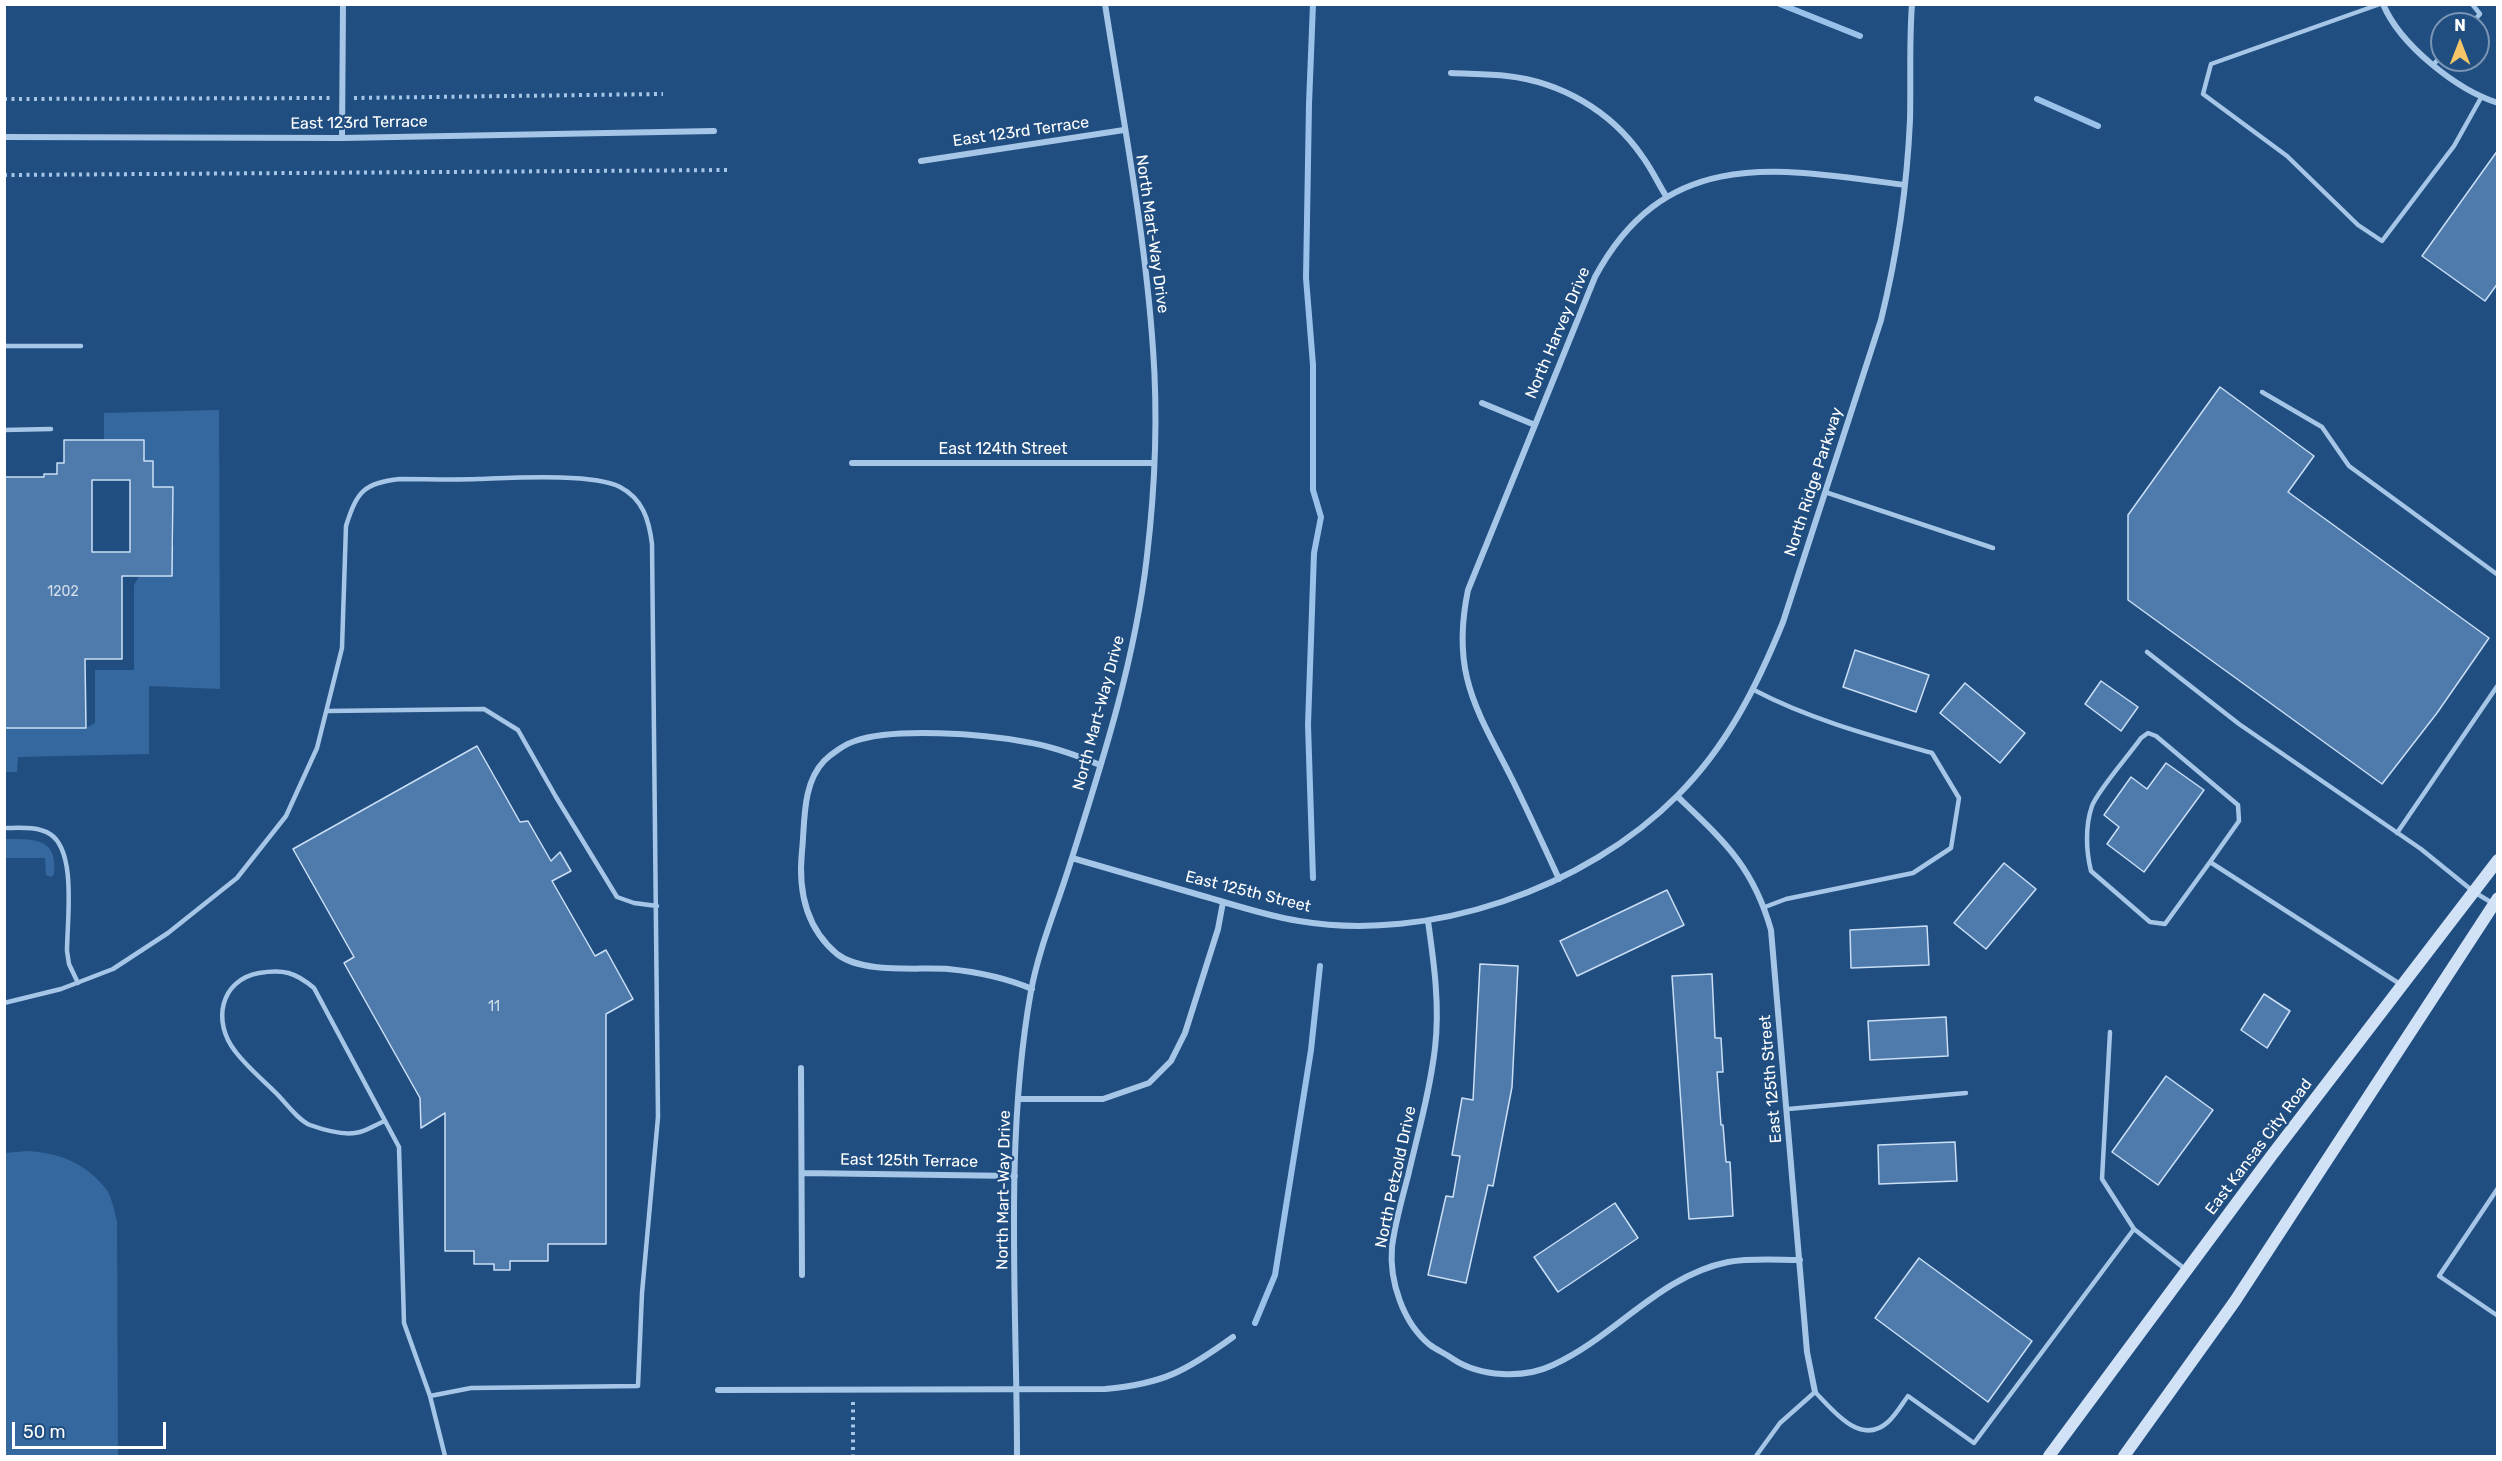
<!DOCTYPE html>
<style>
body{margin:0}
#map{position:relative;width:2502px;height:1461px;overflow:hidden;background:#214e80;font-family:Rubik,sans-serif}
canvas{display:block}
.frame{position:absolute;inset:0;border:6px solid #fff;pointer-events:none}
.north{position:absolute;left:2430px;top:12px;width:60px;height:60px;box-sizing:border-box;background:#214e80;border:2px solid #7a95b3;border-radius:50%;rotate:0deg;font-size:16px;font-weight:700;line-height:24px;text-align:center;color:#fff}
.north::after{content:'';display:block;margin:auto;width:21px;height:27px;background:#f4c668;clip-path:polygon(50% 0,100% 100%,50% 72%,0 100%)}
.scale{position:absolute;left:12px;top:1422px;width:154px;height:27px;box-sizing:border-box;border:3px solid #fff;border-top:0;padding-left:8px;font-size:18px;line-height:21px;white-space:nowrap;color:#fff;-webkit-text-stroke:4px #214e80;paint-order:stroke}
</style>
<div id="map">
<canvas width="2502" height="1461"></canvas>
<div class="frame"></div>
<div class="north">N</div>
<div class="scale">50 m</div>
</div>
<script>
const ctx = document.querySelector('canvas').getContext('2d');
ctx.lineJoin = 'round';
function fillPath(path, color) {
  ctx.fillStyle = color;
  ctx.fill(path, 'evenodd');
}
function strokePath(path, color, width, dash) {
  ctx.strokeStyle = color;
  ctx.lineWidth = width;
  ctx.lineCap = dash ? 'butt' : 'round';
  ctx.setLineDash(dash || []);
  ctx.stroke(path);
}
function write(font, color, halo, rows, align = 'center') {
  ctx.font = font + ' Rubik,sans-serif';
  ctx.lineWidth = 4.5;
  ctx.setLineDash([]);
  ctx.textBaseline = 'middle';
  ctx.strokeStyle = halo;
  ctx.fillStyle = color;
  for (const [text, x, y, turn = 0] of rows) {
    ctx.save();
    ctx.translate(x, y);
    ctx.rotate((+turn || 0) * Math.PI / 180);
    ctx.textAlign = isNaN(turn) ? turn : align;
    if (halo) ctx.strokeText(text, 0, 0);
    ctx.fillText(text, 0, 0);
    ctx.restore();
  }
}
const green = new Path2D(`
 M219,410L220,689L149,686V754L18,757L17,772H5L4,728H86L95,723V670H134V585L139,576L174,546L173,487H153V461H144L143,440H104V413Z
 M5,839C33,839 58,837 54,874L51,877L46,875L45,858H5Z
 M27,1151C59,1153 85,1162 106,1189C112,1197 114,1211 117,1221L118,1456H5V1153Z`);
const stream = new Path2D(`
 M1780,4L1860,36
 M2037,99L2098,126
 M1313,878L1308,725L1314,553L1321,517L1313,490V365L1306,278L1309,104L1313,4
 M1255,1323L1275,1275L1311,1050L1320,966`);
const building = new Path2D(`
 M2498,150V283L2485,301L2422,256Z
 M2220,387L2314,456L2288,492L2489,638L2437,713L2382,784L2128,600V515Z
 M64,440H144V461H153V487H173L172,576H122V659H85L86,728H4V477H44V474H57V463H64ZM92,480H130V552H92Z
 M1855,650L1929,675L1916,712L1843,687Z
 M2101,681L2138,707L2121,731L2085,704Z
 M1965,683L2025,733L2000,763L1940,713Z
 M477,746L520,822L528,821L551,861L560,852L571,871L552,881L595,956L606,950L633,999L606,1014V1244H548V1261H510V1270H494V1264H474V1251H445V1113L421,1128L420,1098L344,963L354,957L293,849Z
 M2166,763L2204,790L2144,872L2107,844L2119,827L2104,815L2131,777L2147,789Z
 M2004,863L2036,889L1986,949L1954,923Z
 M1667,890L1684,925L1577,976L1560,941Z
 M1927,926L1929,965L1851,968L1850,930Z
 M1480,964L1518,966L1512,1087L1493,1186L1488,1185L1466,1283L1428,1275L1446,1196L1453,1197L1460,1156L1452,1155L1462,1098L1473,1100Z
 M1712,974L1715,1038H1721L1723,1072H1717L1721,1125H1723L1726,1162H1730L1733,1216L1689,1219L1672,976Z
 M2264,994L2290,1011L2267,1048L2241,1030Z
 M1946,1017L1948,1056L1870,1060L1868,1021Z
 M2166,1076L2213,1110L2158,1185L2112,1152Z
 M1955,1142L1957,1181L1879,1184L1878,1145Z
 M1615,1203L1638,1238L1558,1292L1534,1257Z
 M1919,1258L2032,1341L1988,1402L1875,1318Z`);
const path = new Path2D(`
 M354,98L663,94
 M4,99L332,98
 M4,175L729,170
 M853,1402V1456`);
const lane = new Path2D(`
 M2380,4L2211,64L2203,94L2287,156L2358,225L2382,241L2454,146L2482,96
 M2471,24L2480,14L2472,4
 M2433,65L2442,55
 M4,346H81
 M2262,392L2322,427L2349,466L2498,575
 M4,430L51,429
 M1825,492L1993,548
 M2147,652L2239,724L2421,849L2474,892L2494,904
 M1754,690C1809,719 1872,736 1932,753L1959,798L1951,848L1913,873L1786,899L1765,907
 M327,711L484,709L518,730L556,797L617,897L634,903L657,906
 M4,828C19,828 37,826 50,834C77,851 67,921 67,951L69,964L78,983
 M2397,833L2498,685
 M2210,862L2239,821L2238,805L2156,736L2148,733L2141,738C2130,754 2098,790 2092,806C2085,826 2086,851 2091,871L2150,922L2165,924L2210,862L2400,984
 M4,1003L61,989L113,969L168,933L237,878L286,816L317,748L342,648L346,526C357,491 364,483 400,479C426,479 452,480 478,479C511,478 593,473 620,487C643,499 649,520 652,544L658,1117L642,1293L638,1386L471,1388L430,1396
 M2110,1032L2102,1179L2134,1229
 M1788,1109L1966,1093
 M385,1121C377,1124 368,1130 360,1132C346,1136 324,1130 310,1125C298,1120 286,1103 277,1094C263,1080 247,1067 235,1051C212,1022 220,980 259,973C283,969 295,972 314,988L399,1147L404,1323L430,1396L445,1456
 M2498,1188L2439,1276L2498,1316
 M1756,1456L1780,1423L1815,1392C1833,1410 1860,1447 1888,1422C1896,1415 1902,1404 1908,1396L1974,1443L2134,1229L2185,1269`);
const street = new Path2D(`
 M2383,4C2400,45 2457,90 2498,103
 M1451,73C1470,74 1489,74 1507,76C1561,82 1611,111 1642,156C1651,168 1658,183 1666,196
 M4,137L342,138L714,131
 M342,138L343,4
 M921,161L1124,130
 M1482,403L1535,425
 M852,463H1154
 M1677,796C1723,840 1753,866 1771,930L1807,1352L1815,1392
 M1072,858C1116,871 1159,883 1203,896C1235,905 1267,916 1299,921C1430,943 1585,889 1678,795C1727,746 1757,686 1783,622L1881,320C1897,255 1907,187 1910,120C1911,81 1909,43 1912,4
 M1559,879C1543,844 1527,809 1510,775C1494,743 1475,712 1467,678C1460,649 1462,619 1468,590L1595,277C1666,145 1778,168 1904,185
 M1428,921C1434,963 1440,1006 1435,1048C1430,1091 1418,1133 1408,1176C1402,1199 1395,1223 1392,1247C1389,1281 1403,1323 1430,1345C1437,1350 1446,1354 1453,1359C1480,1377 1524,1379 1553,1365C1615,1337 1659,1276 1728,1262C1751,1258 1776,1260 1800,1260
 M1032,989C1004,977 978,972 948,969C916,967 863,974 837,954C806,928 798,890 802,851C805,822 802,784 824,761C831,754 845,744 855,741C894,727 984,734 1026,742C1052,746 1076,755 1100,765
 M801,1068L802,1275
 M1019,1099H1103L1149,1083L1171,1061L1185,1033L1218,929L1223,902
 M802,1173L1015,1176
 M718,1390L1105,1389C1163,1384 1186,1371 1233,1337
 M1017,1456C1017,1304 1004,1141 1031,991C1039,948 1057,906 1070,864C1102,763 1135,661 1147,556C1155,488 1158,417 1153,349C1145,233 1123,119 1105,4`);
const secondary = new Path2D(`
 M2049,1456L2272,1155L2498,860
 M2124,1456L2235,1301L2498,898`);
const numberNames = [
 ["1202",63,592],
 ["11",494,1007]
];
const streetNames = [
 ["East 123rd Terrace",359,123,-1],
 ["East 123rd Terrace",1021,132,-8],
 ["North Mart-Way Drive",1152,234,82],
 ["North Harvey Drive",1558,333,-67],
 ["East 124th Street",1003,449],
 ["North Ridge Parkway",1814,482,-72],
 ["North Mart-Way Drive",1099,713,-75],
 ["East 125th Street",1248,892,14],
 ["East 125th Street",1771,1079,-95],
 ["East Kansas City Road",2259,1147,-53],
 ["East 125th Terrace",909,1161,1],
 ["North Petzold Drive",1396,1177,-78],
 ["North Mart-Way Drive",1004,1190,-89]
];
fillPath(green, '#35689e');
strokePath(stream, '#9ac1e9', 6);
fillPath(building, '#4e7bab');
strokePath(building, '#cadff6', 1.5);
strokePath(path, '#a6c6e7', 4, [3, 4.5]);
strokePath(lane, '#a6c6e7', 4.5);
strokePath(street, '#a6c6e7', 6);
strokePath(secondary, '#d1e2f6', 12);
write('14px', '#d3deea', null, numberNames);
write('16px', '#fff', '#214e80', streetNames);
</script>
